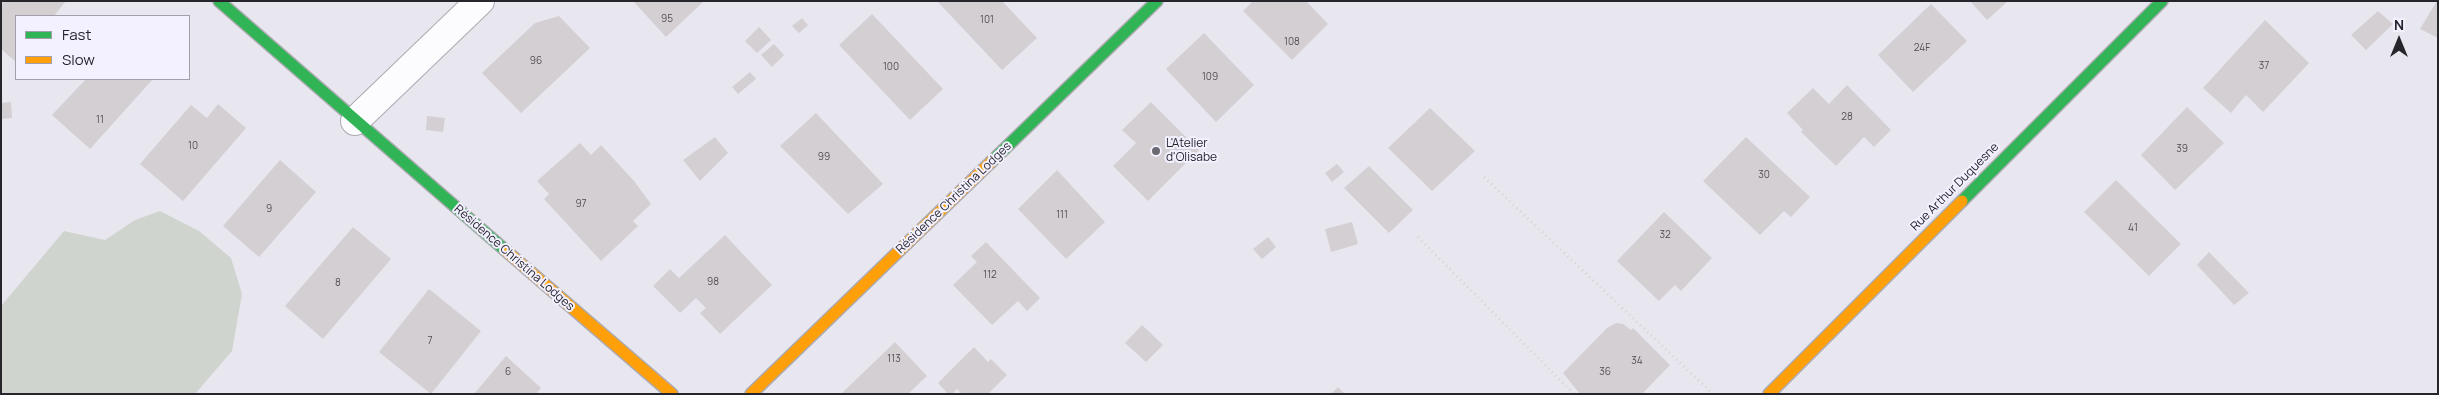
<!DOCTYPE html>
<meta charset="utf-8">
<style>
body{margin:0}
#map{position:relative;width:2439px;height:395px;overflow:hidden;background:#e8e7f0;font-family:Manrope,sans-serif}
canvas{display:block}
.frame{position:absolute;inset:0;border:2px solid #26252c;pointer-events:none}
.legend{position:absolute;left:15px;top:15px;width:175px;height:65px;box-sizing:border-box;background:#f3f1ff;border:1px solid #a19fab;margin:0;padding:6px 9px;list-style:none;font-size:15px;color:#26252c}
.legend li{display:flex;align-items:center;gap:10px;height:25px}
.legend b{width:25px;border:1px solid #a19fab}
.north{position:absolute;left:2374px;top:15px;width:50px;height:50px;-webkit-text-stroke:4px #f3f1ff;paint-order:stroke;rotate:0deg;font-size:14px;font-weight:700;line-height:20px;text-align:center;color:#26252c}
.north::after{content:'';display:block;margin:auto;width:18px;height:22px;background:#26252c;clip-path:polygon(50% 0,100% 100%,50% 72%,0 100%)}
</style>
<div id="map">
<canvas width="2439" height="395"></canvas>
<div class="frame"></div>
<ul class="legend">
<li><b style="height:6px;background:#30b455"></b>Fast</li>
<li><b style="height:6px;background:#ff9f0a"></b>Slow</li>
</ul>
<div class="north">N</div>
</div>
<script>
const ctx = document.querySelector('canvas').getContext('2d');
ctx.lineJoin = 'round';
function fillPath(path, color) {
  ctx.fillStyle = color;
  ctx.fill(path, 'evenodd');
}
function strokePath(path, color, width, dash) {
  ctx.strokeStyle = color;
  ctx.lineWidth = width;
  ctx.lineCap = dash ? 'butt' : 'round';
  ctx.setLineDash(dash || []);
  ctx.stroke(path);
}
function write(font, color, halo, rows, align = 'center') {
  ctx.font = font + ' Manrope,sans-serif';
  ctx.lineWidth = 4;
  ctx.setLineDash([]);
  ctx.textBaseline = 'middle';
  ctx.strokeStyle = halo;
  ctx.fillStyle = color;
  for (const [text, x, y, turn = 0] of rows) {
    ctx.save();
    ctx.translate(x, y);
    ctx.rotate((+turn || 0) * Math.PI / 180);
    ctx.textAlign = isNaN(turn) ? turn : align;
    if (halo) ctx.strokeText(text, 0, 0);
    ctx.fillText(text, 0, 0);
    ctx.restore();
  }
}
const green = new Path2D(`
 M160,211L199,231L231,258L242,294L232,351L195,394H1V306L64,231L105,240L135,220Z`);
const building = new Path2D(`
 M4,1H66L54,16H16V62L1,49V5Z
 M633,1H704L666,37Z
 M937,1H1002L1037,38L1002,70Z
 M1253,1H1306L1328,24L1292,60L1243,11Z
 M1970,1H2008L1987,20Z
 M2437,1H2438V38L2420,29Z
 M1931,4L1967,41L1913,92L1878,55Z
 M2378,11L2393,24L2366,50L2351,35Z
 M872,14L943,89L910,120L839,45Z
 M559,16L590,48L521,113L482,73L535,23Z
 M802,18L808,25L799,33L792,26Z
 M2265,20L2309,63L2263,112L2246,95L2231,113L2203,88Z
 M759,27L771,40L757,53L745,41Z
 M1204,33L1254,85L1216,122L1166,69Z
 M774,44L784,55L772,67L761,55Z
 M750,72L756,79L738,94L732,87Z
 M86,79H153L90,149L52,115Z
 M1847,85L1891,130L1874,147L1864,137L1836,166L1801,132L1803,130L1787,113L1813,88L1829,104Z
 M11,102L12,118L1,119V103Z
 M1151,102L1199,150L1148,201L1113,166L1136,143L1122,130Z
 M218,104L246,128L183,201L140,164L191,105L207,118Z
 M2187,107L2224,143L2175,190L2141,155Z
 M1430,108L1475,151L1432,191L1388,148Z
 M816,113L883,184L848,214L780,146Z
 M427,116L445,118L443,132L426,130Z
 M715,137L728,153L700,181L683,160Z
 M1746,137L1810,197L1791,217L1784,211L1760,235L1703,181Z
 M580,143L591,155L601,145L634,181L651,204L633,221L638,226L601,261L544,199L549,194L537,181Z
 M280,160L316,192L259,257L223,226Z
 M1337,164L1344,172L1332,182L1325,173Z
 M1369,166L1413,210L1389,233L1344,188Z
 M1057,170L1105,222L1066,259L1018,209Z
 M2116,180L2181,244L2149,276L2084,212Z
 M1664,212L1712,258L1681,291L1675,285L1659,301L1617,261Z
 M1352,222L1358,244L1331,252L1325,229Z
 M353,227L391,259L323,339L285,306Z
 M725,235L772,285L720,334L700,313L706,308L696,298L680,313L653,286L670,269L679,278Z
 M1268,237L1276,247L1262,259L1253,249Z
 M986,242L1040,298L1027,311L1018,301L992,325L953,285L977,262L971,256Z
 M2209,252L2249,293L2234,305L2197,265Z
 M429,289L481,331L431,394L379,352Z
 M1616,323L1623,324L1631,330L1633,328L1670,365L1642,394H1580L1563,373L1607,328Z
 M1142,325L1163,345L1146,362L1125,343Z
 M895,342L927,376L908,394H841Z
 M974,347L988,362L991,359L1007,375L988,394H962L957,389L952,394H948L938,383Z
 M506,356L541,388L536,394H474Z
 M1338,387L1345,394H1331Z`);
const path = new Path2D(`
 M1484,177L1713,394
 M1418,237L1574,394`);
const street = new Path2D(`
 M355,121L480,1`);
const fast = new Path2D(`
 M219,1L505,250
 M991,162L1157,1
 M1962,201L2162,1`);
const slow = new Path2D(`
 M505,250L672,394
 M751,394L991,162
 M1769,394L1962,201`);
const markers = [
 [1156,151,5,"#6a6971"]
];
const numberNames = [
 ["95",667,19],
 ["101",987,20],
 ["108",1292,42],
 ["24F",1922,48],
 ["96",536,61],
 ["37",2264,66],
 ["100",891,67],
 ["109",1210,77],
 ["28",1847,117],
 ["11",100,120],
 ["10",193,146],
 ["39",2182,149],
 ["99",824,157],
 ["30",1764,175],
 ["97",581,204],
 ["9",269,209],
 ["111",1062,215],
 ["41",2133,228],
 ["32",1665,235],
 ["112",990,275],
 ["98",713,282],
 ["8",338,283],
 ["7",430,341],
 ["113",894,359],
 ["34",1637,361],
 ["6",508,372],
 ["36",1605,372]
];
const poiNames = [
 ["L'Atelier",1166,144],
 ["d'Olisabe",1166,158]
];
const streetNames = [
 ["Rue Arthur Duquesne",1955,187,-45],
 ["Résidence Christina Lodges",954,198,-44],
 ["Résidence Christina Lodges",514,258,41]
];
fillPath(green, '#d0d4ce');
fillPath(building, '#d4cfd2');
strokePath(street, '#acaab1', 30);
strokePath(fast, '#acaab1', 14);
strokePath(slow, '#acaab1', 14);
strokePath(path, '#d4d3d6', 3, [1, 4]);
strokePath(street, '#fcfbfd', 28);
strokePath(fast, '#30b455', 11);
strokePath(slow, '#ff9f0a', 11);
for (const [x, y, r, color] of markers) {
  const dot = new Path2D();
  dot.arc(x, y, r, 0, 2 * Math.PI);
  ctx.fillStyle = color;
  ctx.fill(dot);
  strokePath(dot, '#f3f1ff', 2);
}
write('10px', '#525056', null, numberNames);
write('12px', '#26252c', '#f3f1ff', poiNames, 'left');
write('12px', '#26252c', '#f3f1ff', streetNames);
</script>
